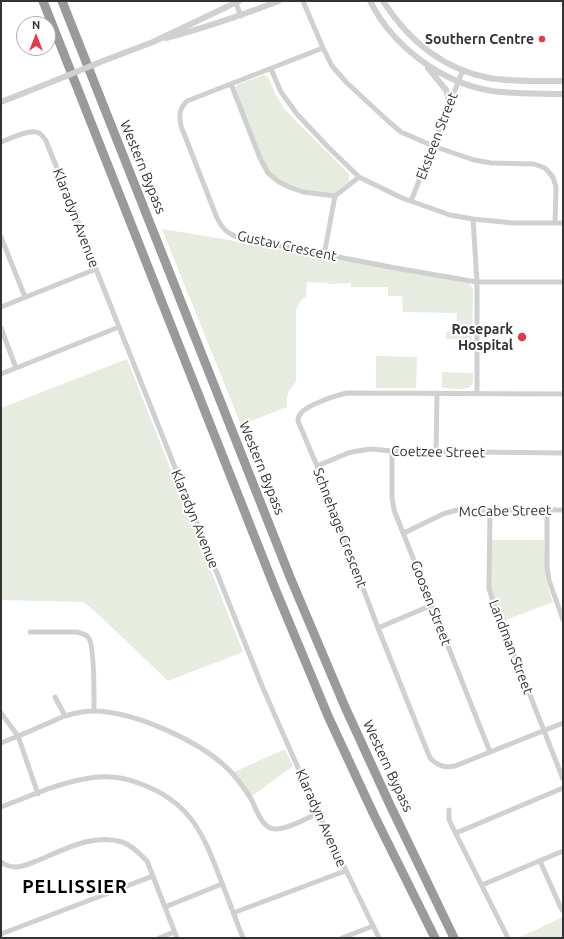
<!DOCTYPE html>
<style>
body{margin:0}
#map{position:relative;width:564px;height:939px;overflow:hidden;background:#fff;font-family:Ubuntu,sans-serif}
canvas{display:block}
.frame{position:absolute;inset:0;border:2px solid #333;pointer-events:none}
.north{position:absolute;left:16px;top:16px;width:40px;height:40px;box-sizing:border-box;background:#fff;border:1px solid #adadad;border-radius:50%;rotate:0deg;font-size:11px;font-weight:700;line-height:16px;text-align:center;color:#333}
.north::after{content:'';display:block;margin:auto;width:14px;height:18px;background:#e63946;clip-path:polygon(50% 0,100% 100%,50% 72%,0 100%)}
</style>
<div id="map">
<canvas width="564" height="939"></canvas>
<div class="frame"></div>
<div class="north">N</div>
</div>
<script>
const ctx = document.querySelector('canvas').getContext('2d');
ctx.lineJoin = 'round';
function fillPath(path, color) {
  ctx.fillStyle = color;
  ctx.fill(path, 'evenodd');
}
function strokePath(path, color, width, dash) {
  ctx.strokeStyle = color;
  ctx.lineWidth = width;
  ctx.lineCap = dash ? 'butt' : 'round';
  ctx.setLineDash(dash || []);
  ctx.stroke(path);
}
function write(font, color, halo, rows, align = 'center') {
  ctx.font = font + ' Ubuntu,sans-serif';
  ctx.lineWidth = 4;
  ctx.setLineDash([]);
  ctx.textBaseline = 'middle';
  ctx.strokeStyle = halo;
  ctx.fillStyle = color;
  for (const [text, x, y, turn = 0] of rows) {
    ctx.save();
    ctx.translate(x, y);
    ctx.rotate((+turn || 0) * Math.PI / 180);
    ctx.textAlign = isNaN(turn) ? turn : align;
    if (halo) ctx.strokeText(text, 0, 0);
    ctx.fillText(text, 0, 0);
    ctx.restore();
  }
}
const green = new Path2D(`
 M263,75L267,76L269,79L276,95L285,110L349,174V181L334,194H325L289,187L271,174L263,163L235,88L237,85Z
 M162,229L229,240L245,244L467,281L470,284L473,289L472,351L459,350V339H446V332L463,333V325L456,324L457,313L403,312L402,296H388V287H351V283L328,284V283L307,282L306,297C300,299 299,304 296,310V382C288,390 286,397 287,407L241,425Z
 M376,356L417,357L416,388H376Z
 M127,359L243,652L168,681L98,614L85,603L80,602L1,600V408Z
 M442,372L473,373C473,377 474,383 471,386C467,391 449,388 442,388Z
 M492,540H544L546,581L553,602L503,621L491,589Z
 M285,749L293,766L252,796L234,772Z
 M563,917V938H518Z`);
const minor = new Path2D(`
 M235,1L241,16
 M303,1L323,48L332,66L346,82L388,121L401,132L433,146L474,160L491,163L534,164L545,168L553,177L556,187L555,223
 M323,48L187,101C179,109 179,116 181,126L217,218C224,232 230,235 244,239L401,269L477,282H563
 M271,69L281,92L297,114L328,147L359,177L402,198L450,215L473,219L513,223H563
 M231,84L260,158L268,173L279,182L289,187L303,192L335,196
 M1,142C10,139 30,128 39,133C43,135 44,138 46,141L69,198L96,269L262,686L318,813L379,938
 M411,201L463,70
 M473,219L477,282V394
 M1,237L25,297
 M324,255L335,196L359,177
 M1,307L96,269
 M1,328L16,368
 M1,374L119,327
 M563,394L347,393C337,395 307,405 301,413C299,415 298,418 298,421L317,466L378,628L430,758C438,766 445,768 455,766L563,723
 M392,451V497L394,510L490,752
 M436,452L437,393
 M317,466L348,453L357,451L371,449L392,451L563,453
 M490,510L489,589L493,601L563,779
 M547,510V567L549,580L563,620
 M404,533L443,514L457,510H563
 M378,628L432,605
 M30,632H77C81,633 85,634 88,637C95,644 94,699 94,711
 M55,697L65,716
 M1,713L18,736L38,794
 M1,743C16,737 31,731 46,724C52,722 59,718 65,716C78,712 94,710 107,712C145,717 205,744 231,772C238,780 245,789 251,799C256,808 260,823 270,828C282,833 307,818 318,813
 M1,807C28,797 56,784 84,779C103,775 124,777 141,784C190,802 203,833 220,878C228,898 235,918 243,938
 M449,810V820L508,938
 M456,833L563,788
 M540,861L560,906L563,911
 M1,862C5,865 10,867 15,867C24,867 31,863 39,860C65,849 94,833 122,842C132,845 140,854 147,861L177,938
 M482,885L563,851
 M165,907L222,884
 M233,913L345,871
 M1,934L153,876
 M159,938L174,932
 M342,938L373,926`);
const tertiary = new Path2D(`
 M370,1C393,47 442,83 492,91C516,94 539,94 563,94
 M383,1C408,40 443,69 489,78C514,82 539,81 563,81
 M166,38C205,28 242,15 279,1
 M103,61L153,42L239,1
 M428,68L446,90L450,103
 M1,102L59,79`);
const motorway = new Path2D(`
 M43,1L274,586L328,716L374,815L435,938
 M62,1L290,577L345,707L390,805L454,938`);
const tertiaryBridge = new Path2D(`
 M59,79L103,61`);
const markers = [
 [542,39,4,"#e63946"],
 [522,337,5,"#e63946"]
];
const poiNames = [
 ["Southern Centre",534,39],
 ["Rosepark",513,329],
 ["Hospital",513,345]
];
const streetNames = [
 ["Eksteen Street",437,136,-69],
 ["Western Bypass",143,167,68],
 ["Klaradyn Avenue",76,218,69],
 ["Gustav Crescent",287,246,12],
 ["Coetzee Street",438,452,1],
 ["Western Bypass",262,468,68],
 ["McCabe Street",505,511,-1],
 ["Klaradyn Avenue",195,519,68],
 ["Schnehage Crescent",340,528,69],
 ["Goosen Street",431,603,69],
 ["Landman Street",511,647,69],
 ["Western Bypass",388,766,65],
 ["Klaradyn Avenue",321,818,66]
];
const districtNames = [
 ["PELLISSIER",75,887]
];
fillPath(green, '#e6ecdf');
strokePath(minor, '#d0d0d0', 5);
strokePath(tertiary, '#d0d0d0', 6);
strokePath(motorway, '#9a9a9a', 9);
strokePath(tertiaryBridge, '#d0d0d0', 6);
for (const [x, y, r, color] of markers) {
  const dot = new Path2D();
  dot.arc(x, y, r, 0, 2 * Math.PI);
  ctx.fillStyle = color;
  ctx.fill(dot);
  strokePath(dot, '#fff', 1.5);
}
write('bold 14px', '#333', '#fff', poiNames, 'right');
write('14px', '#333', '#fff', streetNames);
ctx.letterSpacing = '1px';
write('bold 18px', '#000', '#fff', districtNames);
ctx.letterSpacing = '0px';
</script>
